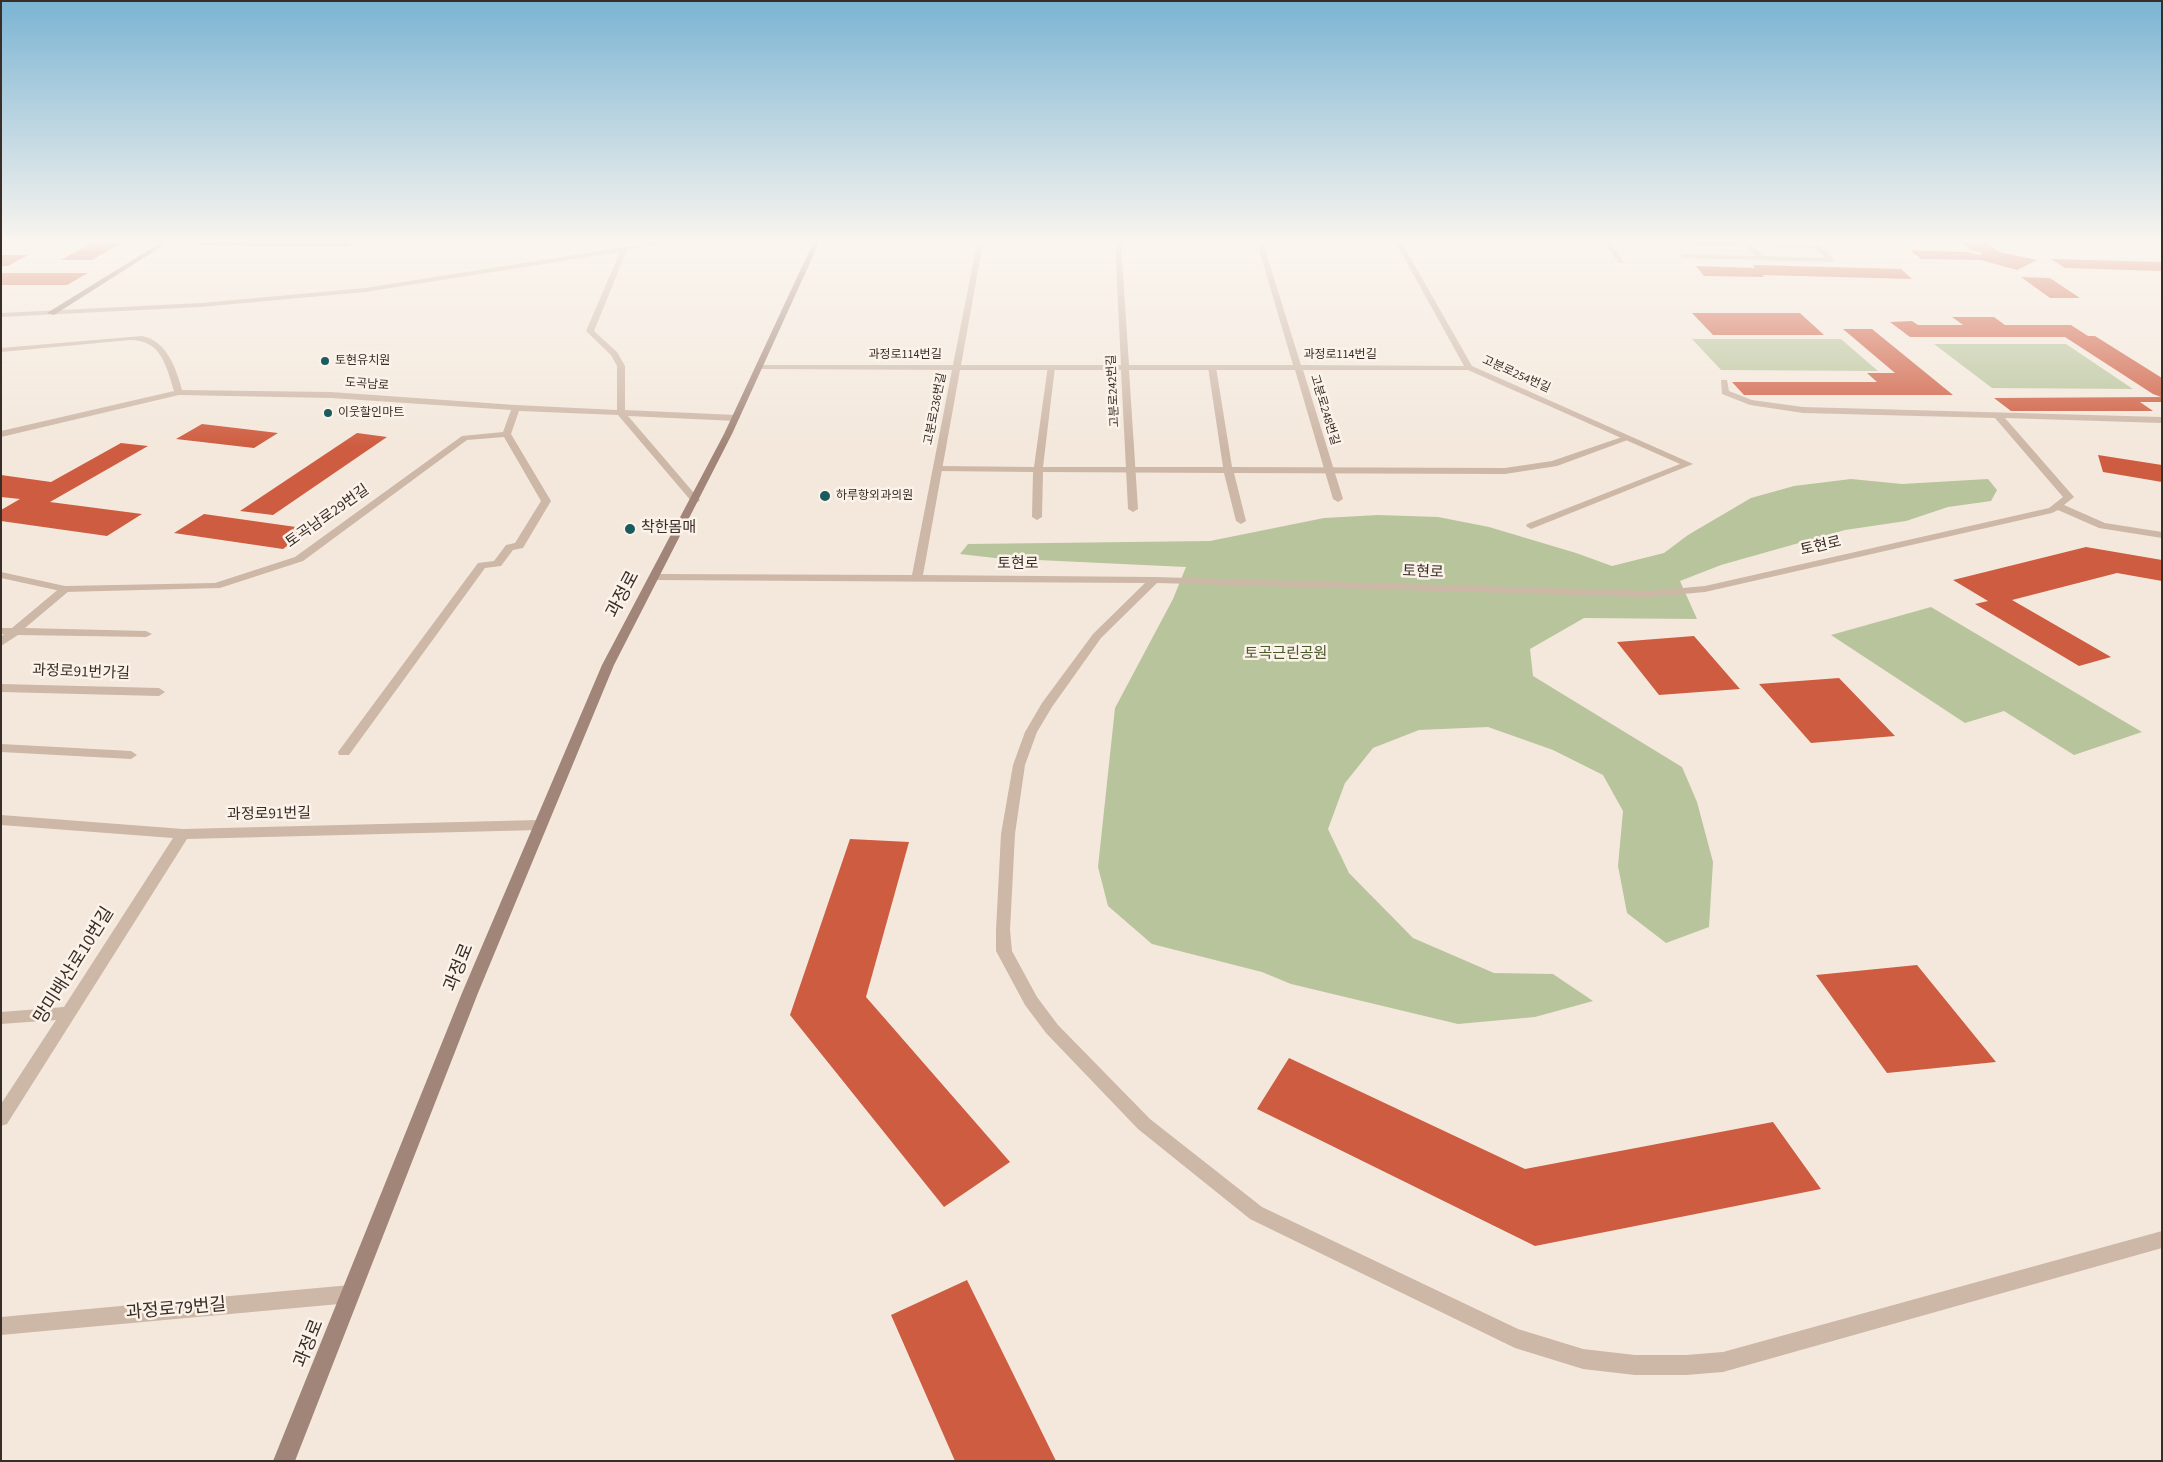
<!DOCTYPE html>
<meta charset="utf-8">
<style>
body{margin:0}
#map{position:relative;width:2163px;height:1462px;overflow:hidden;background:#f4e8dc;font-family:"Source Sans 3",sans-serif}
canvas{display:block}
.frame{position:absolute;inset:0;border:2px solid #392d28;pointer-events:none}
</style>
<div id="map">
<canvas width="2163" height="1462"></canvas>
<div class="frame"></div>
</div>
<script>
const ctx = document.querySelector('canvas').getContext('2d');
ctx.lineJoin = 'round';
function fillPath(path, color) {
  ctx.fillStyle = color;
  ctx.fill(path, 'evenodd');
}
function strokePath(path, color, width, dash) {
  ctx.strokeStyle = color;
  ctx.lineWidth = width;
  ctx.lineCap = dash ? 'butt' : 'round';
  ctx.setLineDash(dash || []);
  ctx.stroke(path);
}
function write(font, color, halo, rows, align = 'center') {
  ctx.font = font + ' "Source Sans 3","Noto Sans KR",sans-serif';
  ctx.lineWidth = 5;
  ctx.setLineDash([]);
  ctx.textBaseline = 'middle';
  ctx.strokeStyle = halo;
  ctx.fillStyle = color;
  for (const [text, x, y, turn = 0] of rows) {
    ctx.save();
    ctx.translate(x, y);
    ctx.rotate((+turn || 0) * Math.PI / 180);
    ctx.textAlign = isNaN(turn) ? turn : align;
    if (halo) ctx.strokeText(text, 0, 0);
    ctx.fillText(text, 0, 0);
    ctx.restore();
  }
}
const green = new Path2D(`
 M1692,339H1841L1878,371L1721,370Z
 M1934,344H2066L2133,389L1992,388Z
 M1851,479L1902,484L1988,479L1997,490L1991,501L1948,507L1906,521L1845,530L1721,565L1680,581L1697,619L1584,618L1530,649L1533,676L1682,767L1697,802L1713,862L1709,927L1666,943L1627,913L1618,866L1623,811L1603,775L1553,750L1488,727L1419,730L1373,748L1345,783L1328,829L1349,873L1413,938L1494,973L1553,974L1593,1001L1535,1017L1458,1024L1291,984L1262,972L1152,944L1108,906L1098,867L1115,708L1173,599L1186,567L995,558L960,554L968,544L1210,541L1324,518L1378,515L1438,517L1489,527L1576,553L1612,566L1664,553L1688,535L1751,498L1794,486Z
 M1931,607L2142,732L2074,755L2004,711L1965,723L1831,635Z`);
const building = new Path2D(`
 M91,243H121L92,260H61Z
 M202,243H352L348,246L198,245Z
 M1693,243H1733L1735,245L1693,244Z
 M1962,243H1988L1999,252L2037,260L2017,270L1981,260L1921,259L1910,250L1967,252L1980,255L1983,253L1971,250Z
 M1,255H28L8,266H1Z
 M2051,259L2162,262V271L2065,268Z
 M1753,265L1901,269L1912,279L1762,275L1765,277L1704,276L1696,266L1755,268Z
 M1,273H88L67,285H1Z
 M2021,277L2050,278L2080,298H2050Z
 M1692,313H1800L1824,335H1713Z
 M1952,317H1994L2005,325H2071L2088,336H2095L2162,378V402H2140L2153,411H2011L1994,398L2161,397L2153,394L2065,337H1910L1890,322L1912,321L1918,325H1963Z
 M1843,329H1872L1953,395H1744L1732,382H1877L1867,373H1895Z
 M202,424L278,433L254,448L176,439Z
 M357,433L387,437L273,515L240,511Z
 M121,443L148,446L50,502L142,514L107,536L1,521V510L20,499L1,497V475L51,482Z
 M2098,455L2162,465V482L2103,472Z
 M204,514L310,529L283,549L174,533Z
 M2086,547L2162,560V581L2117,573L2012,600L2111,657L2079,666L1975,604L1988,601L1953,580Z
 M1694,636L1740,689L1659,695L1617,642Z
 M1839,678L1895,736L1811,743L1759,684Z
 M850,839L909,842L866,997L1010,1162L944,1207L790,1015Z
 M1917,965L1996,1062L1887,1073L1816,975Z
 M1289,1058L1525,1169L1773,1122L1821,1189L1535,1246L1257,1109Z
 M967,1280L1056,1461H955L891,1315Z`);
const lane = new Path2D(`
 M1604,243H1610L1624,262L1623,263H1619Z
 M1743,243H1749L1763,256L1826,258L1815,248L1769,247L1766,245L1769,243L1819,245L1835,260L1832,262L1683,258L1680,256L1683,254L1755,256Z
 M1048,365L1055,367L1043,467H1223L1208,367L1212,365L1216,367L1232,467L1505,468L1552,461L1625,436L1633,438L1557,466L1505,474L1234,473L1246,521L1241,524L1236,521L1224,473L1043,472L1042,517L1037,520L1032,517L1033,472L935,471L933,469L938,466L1034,467Z
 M65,586L70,589L69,591L25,628L146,631L152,634L146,637L18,635L1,646V637L4,634H1V628H12L61,587Z
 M1,684L159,688L165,692L159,696L1,692Z
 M1,744L131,751L137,755L131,759L1,752Z`);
const street = new Path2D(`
 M650,243H664L627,250L594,331L617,352L625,366V410L736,415L740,418L736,421L628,416L700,500L698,502H692L618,415L519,411L511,434L551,501L523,548L513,550L501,566L485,568L349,755H339L338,752L478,563L494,561L506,545L515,543L541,501L504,437L467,440L303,561L220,588L65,592L1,578V572L65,586L215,583L295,557L462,436L503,432L511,410L331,398L179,395L1,437V431L174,391C166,365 161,340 130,340L1,352V348L142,336C167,341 176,368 182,390L331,392L516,405L617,410V366L611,355L586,331L620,252L365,292L201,307L1,317V313L201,303L365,288Z
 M977,243H983L961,365H1121L1115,243H1121L1129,365H1293L1257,243H1263L1301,365L1464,366L1396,243H1402L1472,366L1693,464L1531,529L1526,526L1527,524L1680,464L1468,370H1303L1343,499L1338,502L1333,499L1295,370H1129L1138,509L1133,512L1128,509L1121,370H960L923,575L1154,577L1649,591L1705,586L2049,508L2063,497L1995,418L1803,413L1750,405L1722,394L1721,380H1727L1729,391L1752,400L1803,407L2162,417V423L2005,418L2074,497L2064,505L2105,523L2162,532V538L2099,528L2058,510L2052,513L1705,592L1649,597L1157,583L1101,638L1052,707L1037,732L1025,765L1015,834L1010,930L1012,951L1037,997L1058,1025L1150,1119L1262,1207L1518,1329L1583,1349L1635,1355H1686L1723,1352L2162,1231V1248L1723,1372L1686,1375H1635L1583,1369L1515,1348L1250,1219L1138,1129L1046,1033L1025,1005L996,951V930L1001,834L1013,765L1025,732L1042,703L1093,634L1145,583L655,580L650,577L655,574L912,575L952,370L759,369L755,367L759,365H953Z
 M1,815L183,829L539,820L544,822L546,825L544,828L539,830L187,839L7,1124L1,1126V1104L56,1020L1,1024V1012L64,1007L173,838L1,825Z
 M350,1285L357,1288L360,1294L357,1300L350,1303L1,1335V1317Z`);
const secondary = new Path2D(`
 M160,243H167L54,315L47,313Z
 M813,243H819L732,434L614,665L478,993L295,1461H273L462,993L602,665L724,434Z`);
const markers = [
 [325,361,5,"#1a5c5d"],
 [328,413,5,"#1a5c5d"],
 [825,496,6,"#1a5c5d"],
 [630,529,6,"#1a5c5d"]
];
const farStreetnames = [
 ["과정로114번길",905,355],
 ["과정로114번길",1340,355],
 ["고분로254번길",1516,375,24],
 ["도곡남로",367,385,4],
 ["고분로242번길",1114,391,-93],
 ["고분로236번길",936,409,-79],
 ["고분로248번길",1324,410,73]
];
const farPoinames = [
 ["토현유치원",335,361],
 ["이웃할인마트",338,413],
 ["하루항외과의원",836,496]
];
const streetNames = [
 ["토곡남로29번길",328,517,-35],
 ["토현로",1821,547,-13],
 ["토현로",1018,565],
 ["토현로",1423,573,2],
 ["과정로91번가길",81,673,2],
 ["과정로91번길",269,815,-1]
];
const poiNames = [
 ["착한몸매",641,529]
];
const parkNames = [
 ["토곡근린공원",1286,655]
];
const nearStreetnames = [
 ["과정로",624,595,-62],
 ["망미배산로10번길",75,966,-58],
 ["과정로",460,968,-68],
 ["과정로79번길",176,1310,-5],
 ["과정로",310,1344,-68]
];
fillPath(green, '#b8c49b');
fillPath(building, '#ce5c40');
fillPath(lane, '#cdb7a7');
fillPath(street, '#cdb7a7');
fillPath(secondary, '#a18578');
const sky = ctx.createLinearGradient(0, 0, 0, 447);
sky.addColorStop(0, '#7bb4d3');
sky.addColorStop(0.54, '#faf5ef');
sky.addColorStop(1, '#faf5ef00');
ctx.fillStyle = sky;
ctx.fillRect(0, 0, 2163, 447);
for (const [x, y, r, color] of markers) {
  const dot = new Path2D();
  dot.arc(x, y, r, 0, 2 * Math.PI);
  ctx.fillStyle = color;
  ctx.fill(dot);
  strokePath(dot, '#fbf2e9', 2);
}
write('12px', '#392d28', '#fbf2e9', farStreetnames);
write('12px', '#392d28', '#fbf2e9', farPoinames, 'left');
write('15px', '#392d28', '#fbf2e9', streetNames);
write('15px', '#392d28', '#fbf2e9', poiNames, 'left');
write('15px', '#4a592a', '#fbf2e9', parkNames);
write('18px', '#392d28', '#fbf2e9', nearStreetnames);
</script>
